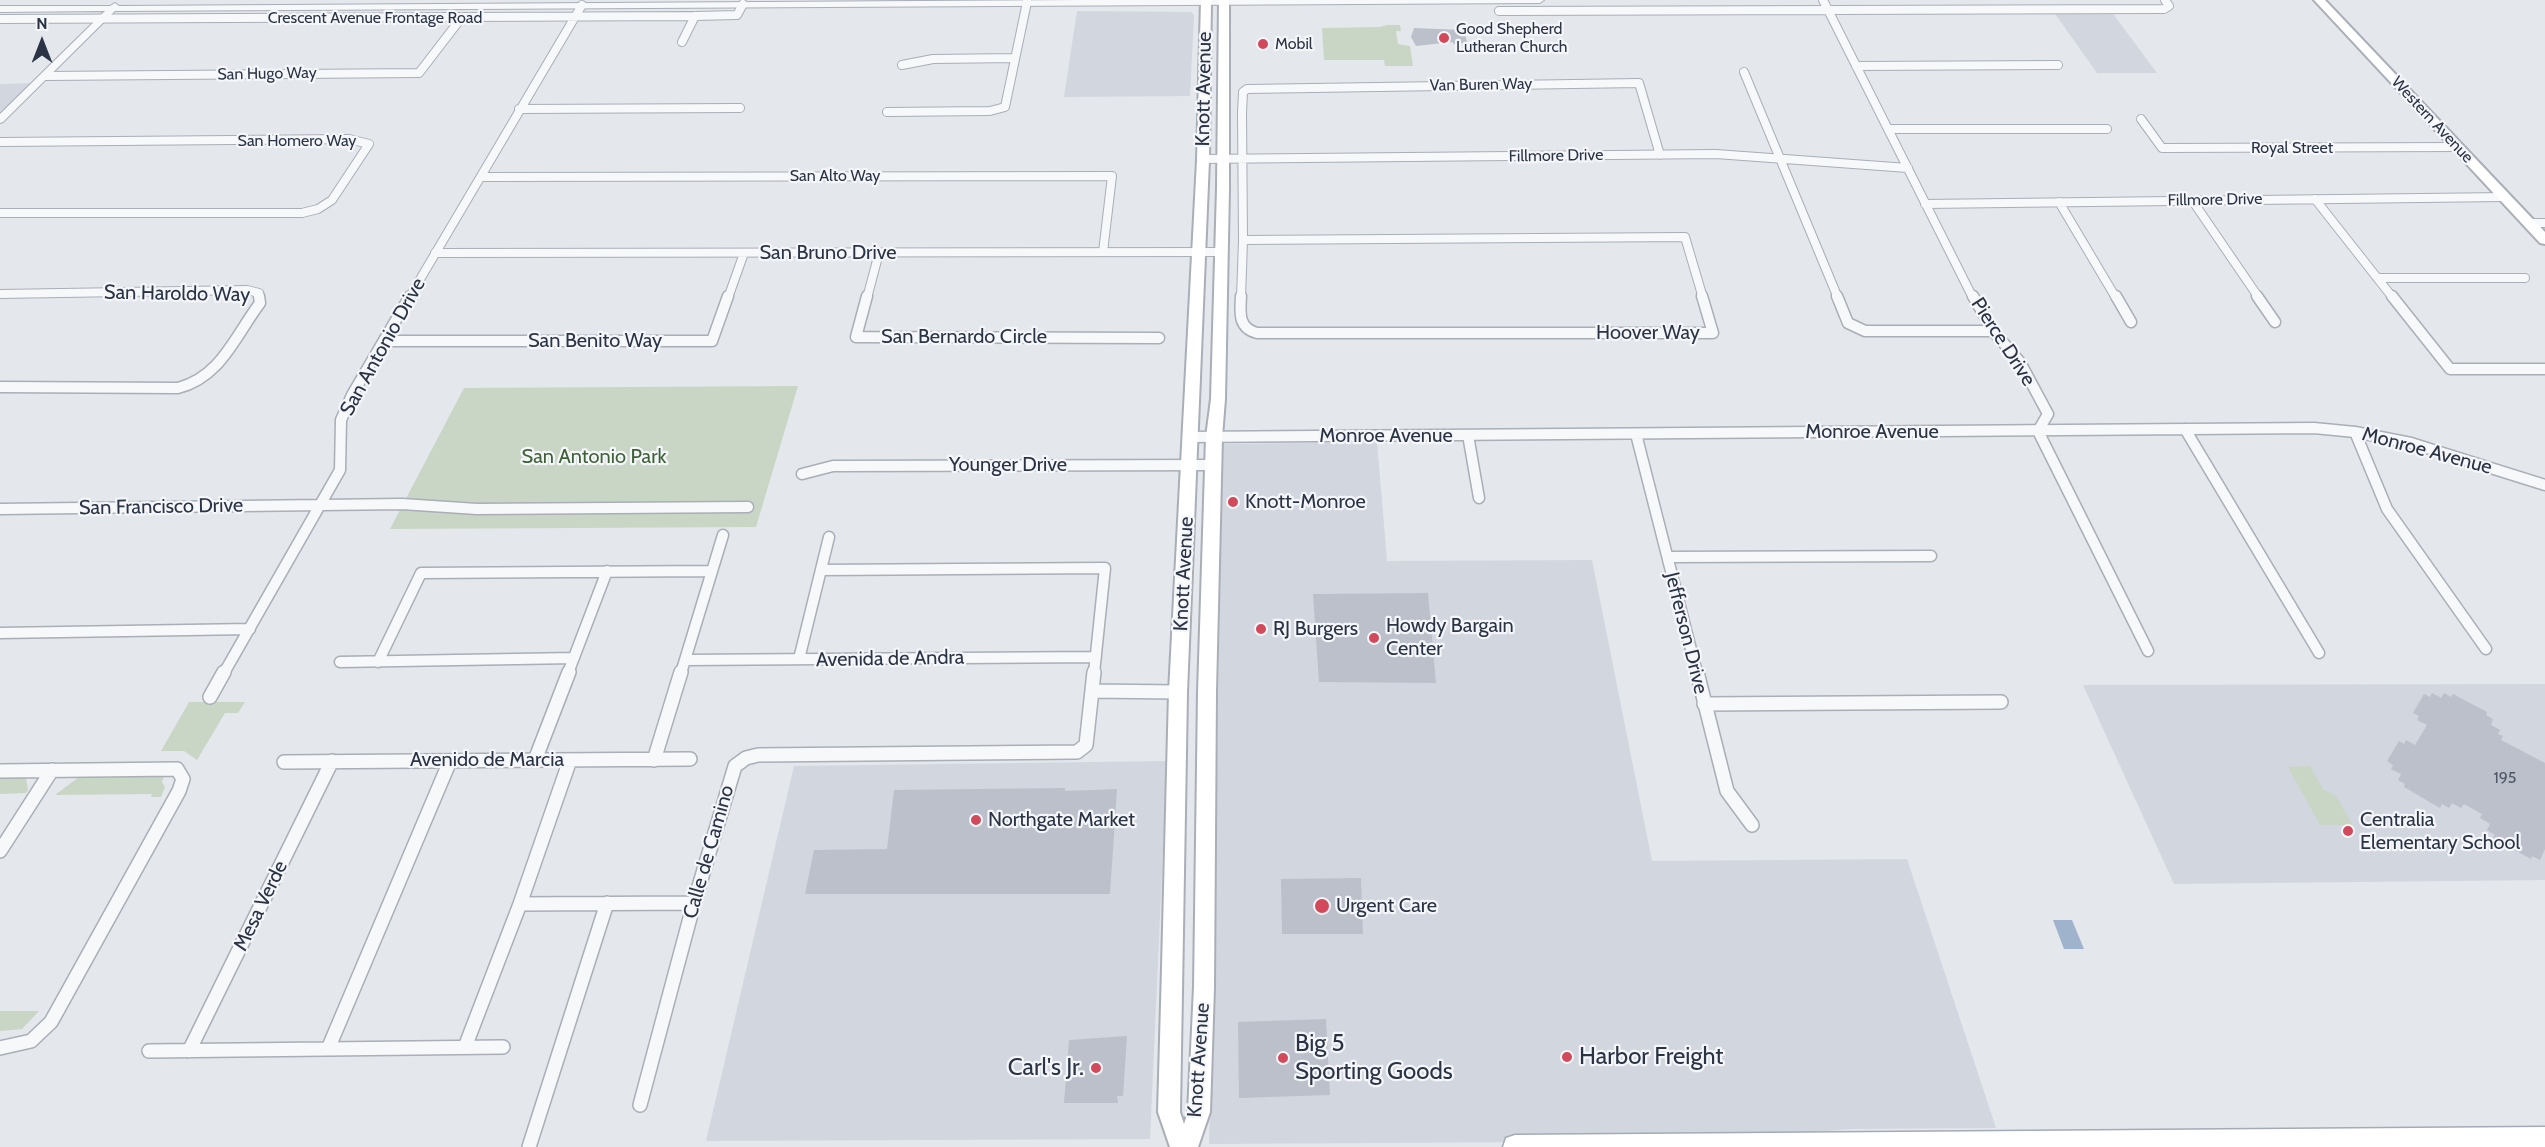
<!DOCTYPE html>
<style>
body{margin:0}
#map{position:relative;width:2545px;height:1147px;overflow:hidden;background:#e4e7ec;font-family:Cabin,sans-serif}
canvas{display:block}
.north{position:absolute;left:12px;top:12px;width:60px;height:60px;-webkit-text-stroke:4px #f4f6f9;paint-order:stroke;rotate:0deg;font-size:16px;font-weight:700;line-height:24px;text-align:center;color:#2b3445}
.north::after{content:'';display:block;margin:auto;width:21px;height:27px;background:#2b3445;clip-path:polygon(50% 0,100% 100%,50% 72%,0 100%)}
</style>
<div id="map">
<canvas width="2545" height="1147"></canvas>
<div class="north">N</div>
</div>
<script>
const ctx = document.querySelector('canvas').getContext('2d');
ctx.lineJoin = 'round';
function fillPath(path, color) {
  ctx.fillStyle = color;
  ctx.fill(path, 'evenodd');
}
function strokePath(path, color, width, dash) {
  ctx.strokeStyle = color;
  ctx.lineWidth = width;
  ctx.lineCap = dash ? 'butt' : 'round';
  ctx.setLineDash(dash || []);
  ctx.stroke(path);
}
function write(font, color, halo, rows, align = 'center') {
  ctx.font = font + ' Cabin,sans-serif';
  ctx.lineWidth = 4.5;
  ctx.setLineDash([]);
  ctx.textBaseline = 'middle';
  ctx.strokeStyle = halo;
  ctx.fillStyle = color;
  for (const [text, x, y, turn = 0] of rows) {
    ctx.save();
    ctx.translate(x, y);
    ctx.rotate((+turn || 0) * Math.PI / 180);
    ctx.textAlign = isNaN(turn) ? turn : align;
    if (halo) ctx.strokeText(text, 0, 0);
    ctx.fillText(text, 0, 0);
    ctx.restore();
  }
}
const built = new Path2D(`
 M1077,11L1191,12L1194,15L1190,96L1064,97Z
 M2053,11H2111L2157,73H2097Z
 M38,83L0,120V84Z
 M1377,442L1387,561L1592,560L1652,861L1907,859L1996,1128L1851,1129L1706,1141L1209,1144L1223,444Z
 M2545,684V880L2174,884L2083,685Z
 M1167,761L1150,1139L706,1141L794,766Z`);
const green = new Path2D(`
 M1387,25H1400L1401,31H1396L1398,44L1410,46L1413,66H1385L1384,60H1324L1322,28L1380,27Z
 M798,386L756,527L390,529L464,388Z
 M189,702H245L238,713H225L197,760L184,751H161Z
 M2310,766L2323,789L2336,796L2353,825H2320L2288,767Z
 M159,776L164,777L162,782L165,787L161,797H151L152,794L55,795L79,777Z
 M0,778H26L28,790L26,793L0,794Z
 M0,1011H39L22,1029L0,1031Z`);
const water = new Path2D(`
 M2053,920H2072L2084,949H2064Z`);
const building = new Path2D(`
 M1414,28L1463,30L1467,41L1466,43L1454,44L1452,42L1416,46L1411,37Z
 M1428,593L1436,683L1319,682L1313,594Z
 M2432,693L2441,698L2444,693L2451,697L2453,694L2487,712L2486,715L2493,719L2491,725L2500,730L2498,734L2503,736L2501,740L2545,763V849L2540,860L2532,856L2531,859L2493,838L2495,835L2487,830L2490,824L2480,818L2482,814L2464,804L2461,808L2452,803L2449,808L2442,804L2440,808L2404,787L2405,784L2398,780L2401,774L2391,769L2393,765L2387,761L2399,741L2404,744L2406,740L2415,745L2427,725L2417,720L2419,716L2413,713L2424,694L2430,697Z
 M1065,788V791L1117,789L1110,894H805L814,850L887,849L894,790Z
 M1361,878L1363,934H1282L1281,879Z
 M1326,1019L1330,1095L1239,1098L1238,1022Z
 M1127,1036L1123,1096H1117L1118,1103H1064L1069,1040Z`);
const minorFar2 = new Path2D(`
 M1823,0L1973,298
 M1499,11L2164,9L2169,6L2165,0
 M0,19L695,16L737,15L743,4
 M682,42L695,16
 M902,65L933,59L1015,58
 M1856,66L2058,65
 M1744,72L1838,298
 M45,76L419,73L462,17
 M519,109L740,108
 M887,112L990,111L1005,107L1027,2
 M2141,119L2162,148L2458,147
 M1888,129H2107
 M0,142L349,139L369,144L332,200L318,209L302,213H0
 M1203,159L1716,154L1908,168
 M481,177L1112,176L1103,252
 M2315,199L2393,298
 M2192,200L2259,298
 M2059,202L2116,298
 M1925,204L2504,197
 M2529,223H2545
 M1243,240L1242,113L1243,92L1247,89L1639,83L1660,155
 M1243,240L1685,237L1703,298
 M435,253L1221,252
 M2378,278H2525
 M0,294L247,290L259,293V298
 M409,298L582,5
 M728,298L744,253
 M867,298L879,253
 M1241,298L1243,240`);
const minorFar1 = new Path2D(`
 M867,296L856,337L1159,338
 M1241,296C1240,313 1238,328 1257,333H1713L1702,296
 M1837,296L1848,323L1865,331H1993
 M1973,296L1993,331L2020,362L2048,414L2038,431
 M2116,296L2131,322
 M2257,296L2275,322
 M2392,296L2450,369H2545
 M385,341H712L728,296
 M0,387L178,388C221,377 235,336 260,303L259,296
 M2185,429L2319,653
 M2038,431L2148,651
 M2355,432L2387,509L2486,649
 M1636,434L1697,673
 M1468,435L1479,498
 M1191,437L2314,428L2355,432L2411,443L2545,485
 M802,474L833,466L1214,465
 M0,509L402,504L477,509L748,507
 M1668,557L1931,556
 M821,570L1105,568L1094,673
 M0,633L250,629
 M799,659L829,537
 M685,660L1096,657
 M340,662L574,658
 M378,662L421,573L712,571
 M224,673L340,470L341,420L352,395L410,296
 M568,673L607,571
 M681,673L723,535`);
const minor = new Path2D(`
 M1697,672L1727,791L1752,825
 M1092,691L1178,692
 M210,697L224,672
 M1704,704L2001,702
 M535,760L569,672
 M654,760L681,672
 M284,762L690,759
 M0,771L177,769L183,779L179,791L51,1022L31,1041L0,1048
 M0,851L52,770
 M520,904L694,903
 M465,1047L520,904L570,760
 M328,1049L450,761
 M149,1051L503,1047
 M189,1051L332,761
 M640,1105L694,903L735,766L746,758L758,755L1077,752L1086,745L1094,672
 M529,1147L607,903`);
const tertiary = new Path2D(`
 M1080,0H1544L1540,3L115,11L3,122L0,123V114L105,11L0,12V6H110L115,3L119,6Z`);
const secondary = new Path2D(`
 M1201,0H1211L1209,160L1187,692L1180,1112L1184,1124L1188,1112L1194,987L1198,692L1206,437L1211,399L1217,188L1219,0H1229V188L1225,399L1222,437L1216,692L1214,987L1210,1112L1198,1147H1170L1158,1112L1162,967L1169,692L1197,160Z
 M2314,0H2325L2545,232V244L2540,243Z`);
const primary = new Path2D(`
 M2545,1127V1147H1503L1506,1138L1515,1135Z`);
const markers = [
 [1444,38,6,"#d1495b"],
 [1263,44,6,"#d1495b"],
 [1233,502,6,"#d1495b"],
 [1261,629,6,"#d1495b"],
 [1374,638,6,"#d1495b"],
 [976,820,6,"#d1495b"],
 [2348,831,6,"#d1495b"],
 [1322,906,8,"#d1495b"],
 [1567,1057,6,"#d1495b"],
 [1283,1058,6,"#d1495b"],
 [1096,1068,6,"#d1495b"]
];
const farStreetnames = [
 ["Crescent Avenue Frontage Road",375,18],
 ["San Hugo Way",267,74,-1],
 ["Van Buren Way",1481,85,-1],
 ["Western Avenue",2432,120,47],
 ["San Homero Way",297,141],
 ["Royal Street",2292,148],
 ["Fillmore Drive",1556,156,-1],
 ["San Alto Way",835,176],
 ["Fillmore Drive",2215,200,-1]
];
const farPoinames = [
 ["Good Shepherd",1456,29],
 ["Lutheran Church",1456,47],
 ["Mobil",1275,44]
];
const numberNames = [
 ["195",2505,778]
];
const streetNames = [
 ["Knott Avenue",1204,89,-89],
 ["San Bruno Drive",828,253],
 ["San Haroldo Way",177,294,1],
 ["Hoover Way",1648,333],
 ["San Bernardo Circle",964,337],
 ["San Benito Way",595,341],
 ["Pierce Drive",2003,342,57],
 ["San Antonio Drive",383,347,-61],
 ["Monroe Avenue",1872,432],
 ["Monroe Avenue",1386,436],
 ["Monroe Avenue",2427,451,15],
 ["Younger Drive",1008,465],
 ["San Francisco Drive",161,507,-1],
 ["Knott Avenue",1184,574,-87],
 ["Jefferson Drive",1686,633,76],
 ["Avenida de Andra",890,659,-1],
 ["Avenido de Marcia",487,760],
 ["Calle de Camino",709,852,-74],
 ["Mesa Verde",261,906,-64],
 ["Knott Avenue",1199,1060,-86]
];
const parkNames = [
 ["San Antonio Park",594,457]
];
const poiNames = [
 ["Knott-Monroe",1245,502],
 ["Howdy Bargain",1386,626],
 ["Center",1386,649],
 ["RJ Burgers",1273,629],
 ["Northgate Market",988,820],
 ["Centralia",2360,820],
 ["Elementary School",2360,843],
 ["Urgent Care",1336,906]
];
const nearPoinames = [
 ["Big 5",1295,1044],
 ["Sporting Goods",1295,1072],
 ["Harbor Freight",1579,1057],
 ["Carl's Jr.",1084,1068,"right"]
];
fillPath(built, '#d2d6de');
fillPath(green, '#c9d6c5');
fillPath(water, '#9fb4cc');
fillPath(building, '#bbc0ca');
strokePath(minorFar2, '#a9aeb7', 10);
strokePath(minorFar1, '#a9aeb7', 13);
strokePath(minor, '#a9aeb7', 16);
strokePath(tertiary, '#a9aeb7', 2);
strokePath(secondary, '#a9aeb7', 4);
strokePath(primary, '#a3abb8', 3);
strokePath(minorFar2, '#f7f8fa', 8);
strokePath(minorFar1, '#f7f8fa', 10);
strokePath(minor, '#f7f8fa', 13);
fillPath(tertiary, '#f7f8fa');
fillPath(secondary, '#fff');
fillPath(primary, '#fff');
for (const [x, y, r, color] of markers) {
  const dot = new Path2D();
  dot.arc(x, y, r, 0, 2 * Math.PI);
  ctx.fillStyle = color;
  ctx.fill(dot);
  strokePath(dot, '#f4f6f9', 2);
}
write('16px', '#2b3445', '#f4f6f9', farStreetnames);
write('16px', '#2b3445', '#f4f6f9', farPoinames, 'left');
write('16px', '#4f5766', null, numberNames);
write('20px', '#2b3445', '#f4f6f9', streetNames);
write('20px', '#3f6138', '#f4f6f9', parkNames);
write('20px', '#2b3445', '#f4f6f9', poiNames, 'left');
write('24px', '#2b3445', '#f4f6f9', nearPoinames, 'left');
</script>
